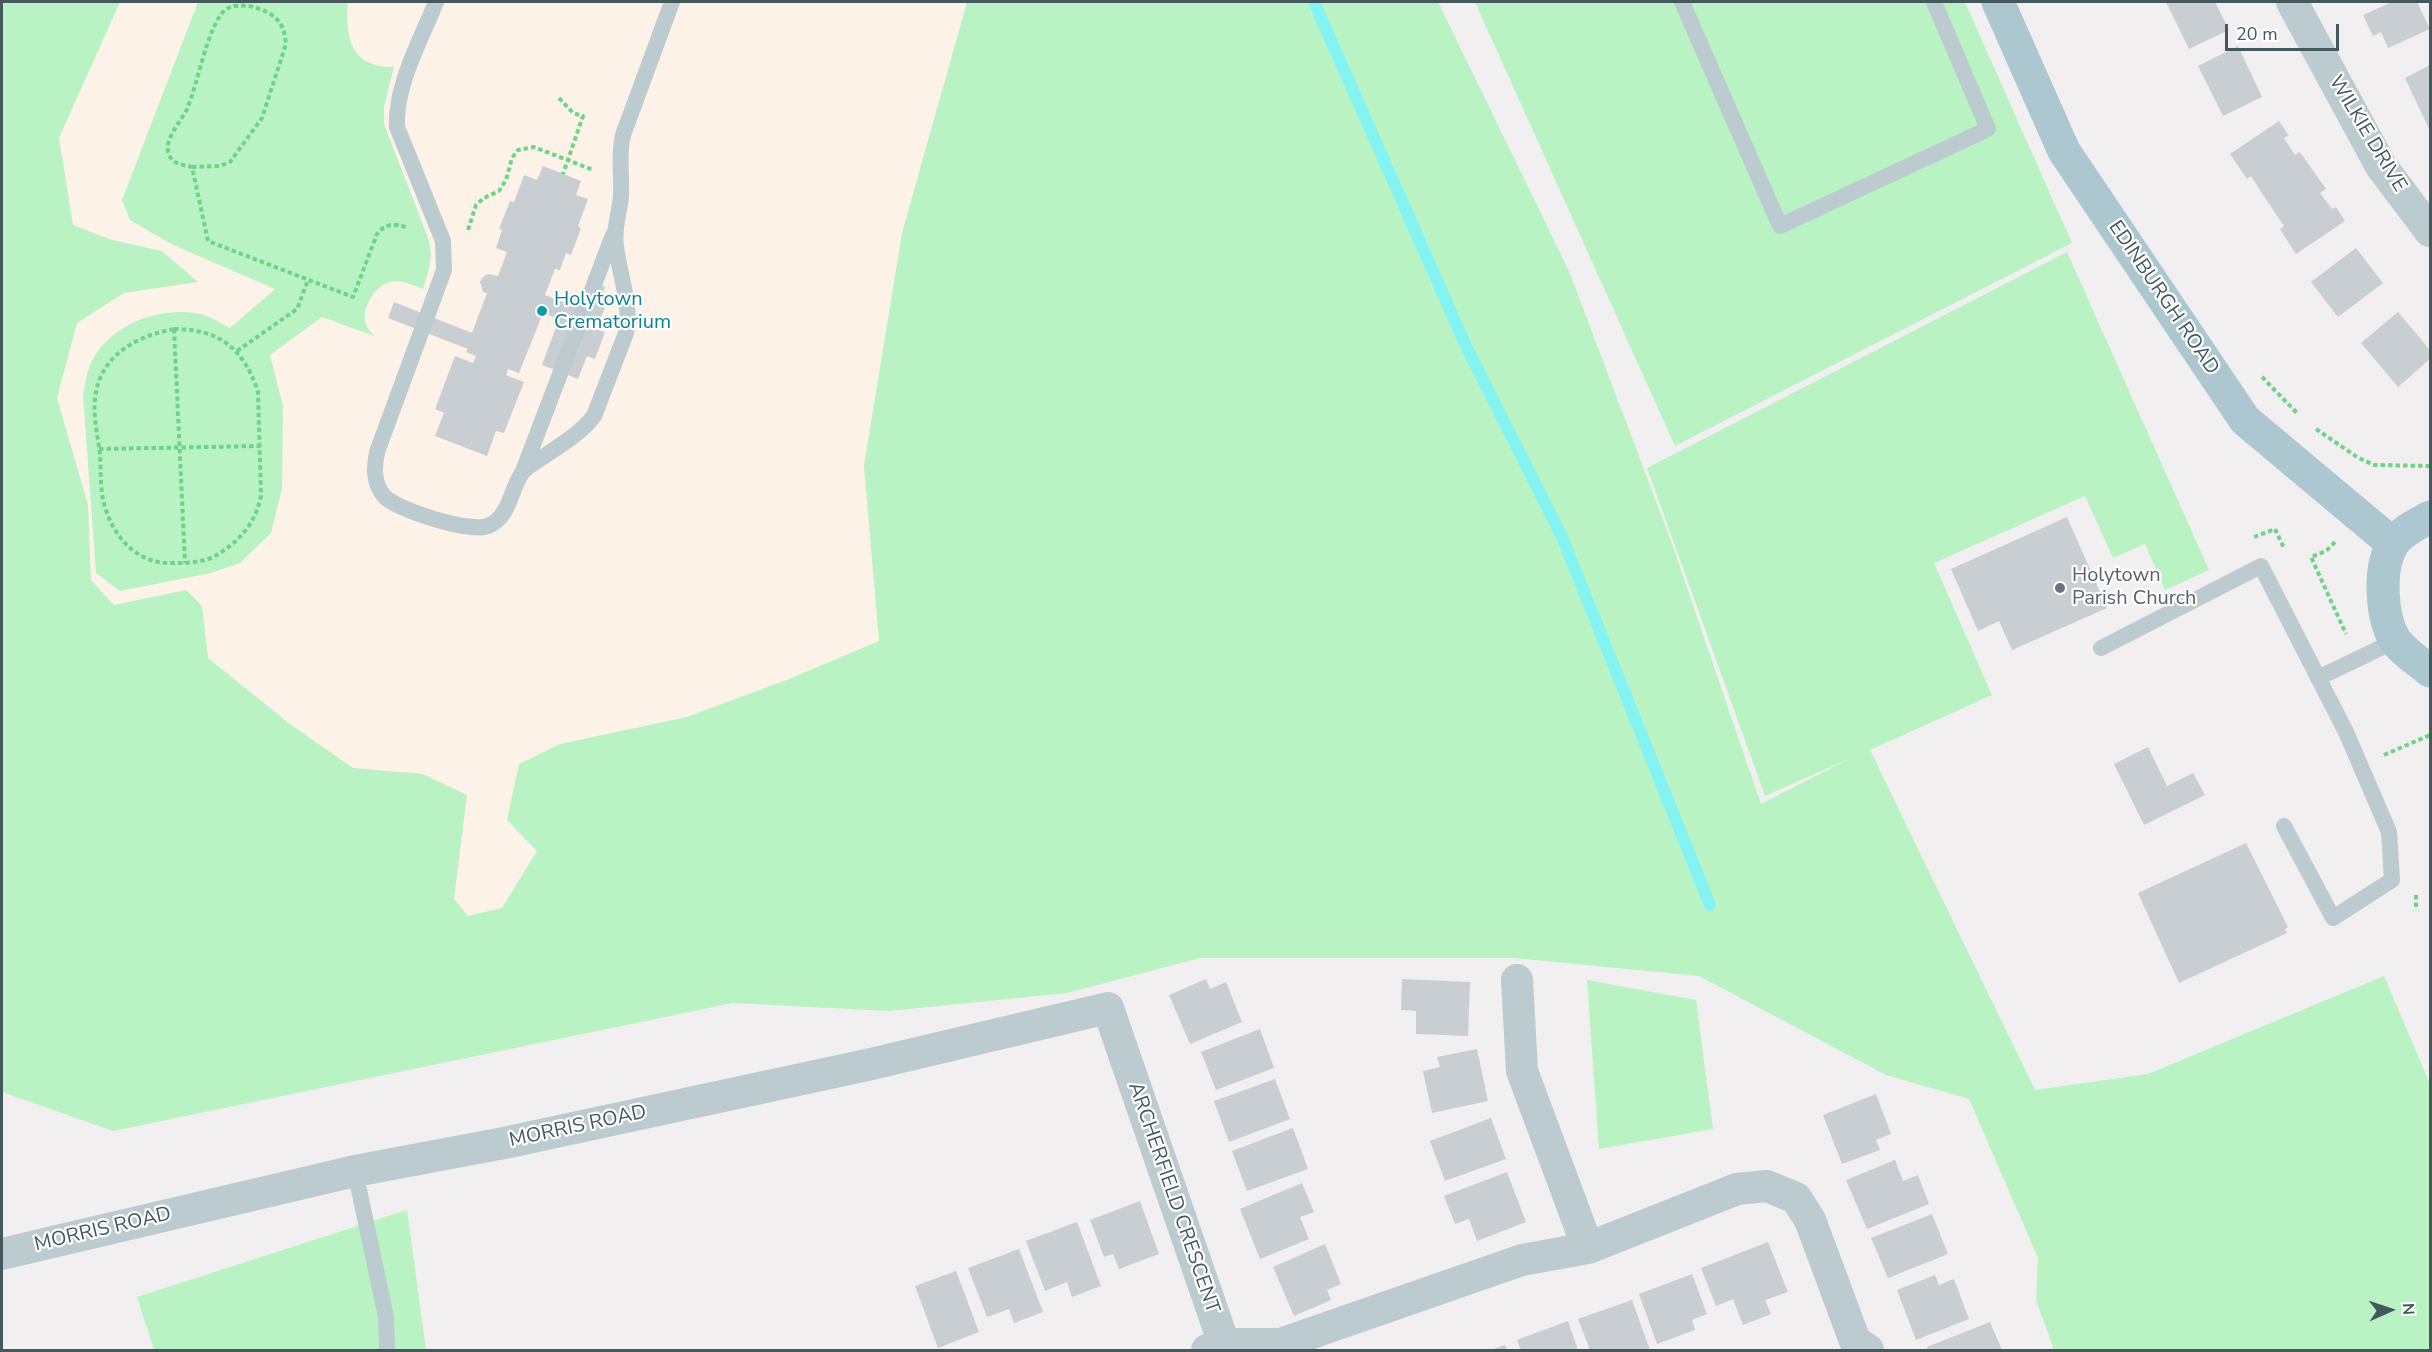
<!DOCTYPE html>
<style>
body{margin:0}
#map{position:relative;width:2432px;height:1352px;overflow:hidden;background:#f2eff0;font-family:"Nunito Sans",sans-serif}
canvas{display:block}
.frame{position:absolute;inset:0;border:3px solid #45585e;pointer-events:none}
.north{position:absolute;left:2360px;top:1280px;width:60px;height:60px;-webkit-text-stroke:4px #fff;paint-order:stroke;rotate:87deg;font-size:16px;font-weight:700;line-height:24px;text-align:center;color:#45585e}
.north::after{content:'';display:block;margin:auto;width:21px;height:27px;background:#45585e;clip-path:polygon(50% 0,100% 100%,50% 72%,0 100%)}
.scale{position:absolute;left:2225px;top:24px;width:114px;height:27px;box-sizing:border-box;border:3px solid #45585e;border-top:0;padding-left:8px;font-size:18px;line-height:21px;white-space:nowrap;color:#45585e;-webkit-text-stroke:4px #fff;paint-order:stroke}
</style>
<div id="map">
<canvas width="2432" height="1352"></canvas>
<div class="frame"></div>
<div class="north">N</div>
<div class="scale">20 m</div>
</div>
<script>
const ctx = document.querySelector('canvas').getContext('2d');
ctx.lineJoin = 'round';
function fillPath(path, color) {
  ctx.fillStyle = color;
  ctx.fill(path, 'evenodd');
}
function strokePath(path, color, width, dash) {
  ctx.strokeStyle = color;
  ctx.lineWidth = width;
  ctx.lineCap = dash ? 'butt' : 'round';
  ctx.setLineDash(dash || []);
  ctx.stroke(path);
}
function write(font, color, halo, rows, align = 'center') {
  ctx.font = font + ' "Nunito Sans",sans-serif';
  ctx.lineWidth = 4.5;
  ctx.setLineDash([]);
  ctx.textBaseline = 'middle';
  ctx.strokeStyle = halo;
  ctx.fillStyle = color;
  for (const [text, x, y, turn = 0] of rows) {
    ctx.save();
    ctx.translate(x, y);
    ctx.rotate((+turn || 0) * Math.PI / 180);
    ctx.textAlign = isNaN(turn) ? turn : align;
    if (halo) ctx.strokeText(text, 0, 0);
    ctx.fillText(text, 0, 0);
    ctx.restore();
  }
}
const commercial = new Path2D(`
 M120,2H967L902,233L864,466L879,641L789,679L687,717L560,744L537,851L502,908L468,916L454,899L467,795L423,774L353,768L290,724L208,658L202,606L186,590L114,605L91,580L88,505L57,398L77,322L124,293L197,281L162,251L112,240L73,225L59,138Z`);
const green = new Path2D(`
 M2,2H120L59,138L73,225L112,240L162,251L198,282L124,293L77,323L57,398L88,505L91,580L114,605L186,590L202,606L208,658L290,724L353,768L423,774L467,795L454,899L468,916L502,908L537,851L507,820L519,764L560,744L687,717L789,679L879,641L864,466L902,233L967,2H1438L1569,271L1670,538L1761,804L1851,758L1765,796L1647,468L2067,252L2209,570L2165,590L2145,544L2113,558L2085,496L1934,563L1992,695L1870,750L2035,1090L2148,1074L2384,976L2430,1084V1350H2054L2036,1300L2038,1258L1969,1099L1886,1075L1699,976L1514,958H1200L1067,993L889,1011L733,1003L113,1131L2,1092Z
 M198,2H348C345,38 351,68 394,67L384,107V124L427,235C434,256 430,268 423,289C412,285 401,279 390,282C374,286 361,309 366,324C367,328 372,333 374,336L322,317L270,355L283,406L282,489L271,533L240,563L211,573L120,591L96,573L83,395C85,386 86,376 89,368C104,326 159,305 201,314C211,316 221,324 230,328L275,289L171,244L130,220L122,200Z
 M1475,2H1965L2072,243L1675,446Z
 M1587,980L1696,1000L1713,1129L1599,1149Z
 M407,1210L426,1350H154L137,1297Z`);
const stream = new Path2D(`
 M1314,2L1466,346L1562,537L1710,905`);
const building = new Path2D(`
 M2166,2H2215L2229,30L2189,49Z
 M2392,2H2417L2430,29L2388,48L2381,32L2373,36L2363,15Z
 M2238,46L2262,97L2223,116L2198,66Z
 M2430,65V131L2405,78Z
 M2279,121L2289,136L2284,138L2291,149L2295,155L2300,152L2326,189L2320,193L2332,209L2336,207L2345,221L2296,254L2280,229L2284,226L2267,201L2251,176L2247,179L2230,154Z
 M543,166L581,181L576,195L588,199L578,226L581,228L571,255L566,253L560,270L555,269L545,295L571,305L573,298L581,301L589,281L605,287L598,306L605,308L596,329L605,332L595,359L587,356L578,379L542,365L559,319L543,313L519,373L508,369L506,375L524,382L504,433L496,431L487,456L435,436L444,413L435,409L455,356L473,363L476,356L466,352L468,349L388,318L394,302L472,333L487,293L483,292L480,282L483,277L488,274L498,276L507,252L496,248L502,230L499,229L510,201L514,202L524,175L537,180Z
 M2356,248L2383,283L2338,317L2311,282Z
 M2398,312L2430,350V359L2398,387L2361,343Z
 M2067,517L2107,608L2012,650L1999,621L1978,631L1951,569Z
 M2148,747L2167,786L2193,773L2205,795L2144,825L2114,764Z
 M2246,843L2288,927L2285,929L2287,933L2179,983L2138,893Z
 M1206,979L1210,989L1226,982L1242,1022L1190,1044L1169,995Z
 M1402,979L1470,982L1468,1036L1416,1034V1011L1401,1010Z
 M1260,1029L1274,1068L1216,1090L1201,1052Z
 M1477,1049L1488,1101L1432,1113L1423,1071L1440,1067L1437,1057Z
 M1275,1079L1290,1119L1229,1142L1214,1101Z
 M1876,1094L1891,1134L1876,1140L1880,1150L1842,1164L1823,1115Z
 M1491,1118L1506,1159L1445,1181L1430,1141Z
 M1293,1128L1308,1169L1247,1191L1232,1151Z
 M1895,1160L1903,1181L1918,1175L1929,1204L1867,1229L1846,1180Z
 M1507,1172L1526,1222L1477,1241L1469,1219L1455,1224L1444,1196Z
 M1302,1183L1314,1212L1300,1217L1309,1239L1260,1259L1240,1209Z
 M1140,1201L1159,1254L1119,1269L1113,1254L1104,1257L1090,1220Z
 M1932,1214L1948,1254L1888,1278L1871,1238Z
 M1077,1222L1101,1286L1072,1297L1067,1282L1045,1291L1026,1241Z
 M1768,1242L1788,1292L1765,1300L1771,1314L1743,1325L1733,1299L1716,1306L1701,1268Z
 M1325,1244L1341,1284L1327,1290L1331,1300L1294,1316L1273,1267Z
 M1019,1249L1043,1312L1014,1323L1009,1309L987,1317L968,1268Z
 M956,1271L979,1332L938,1348L915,1286Z
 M1692,1274L1707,1314L1692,1320L1695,1330L1657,1344L1639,1294Z
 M1935,1275L1939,1285L1954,1279L1969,1319L1916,1340L1897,1290Z
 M1632,1300L1650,1350H1590L1578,1319Z
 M1568,1321L1578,1350H1521L1517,1340Z
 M1990,1322L2002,1350H1928L1927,1347Z
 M1505,1345L1507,1350H1491Z`);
const path = new Path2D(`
 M559,98L573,113L583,116L563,174
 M192,167L220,166L230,162L262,118L286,44C285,36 284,28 279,22C270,8 238,0 225,10C207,27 198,84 187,109C181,122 163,139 169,155C173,164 183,165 192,167L208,241L353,297L377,234C386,223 394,223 408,228
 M468,230L476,205L484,198L499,191L506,180L512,158L518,150L534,147L593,170
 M174,329C220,329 244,349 258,392L261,496C255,524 240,541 215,556C204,562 189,563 175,563C138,565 114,539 104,504C100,489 101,470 100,454C98,437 93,417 95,399C99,356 136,336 174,329Z
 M174,329L185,563
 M237,351L297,309L308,280
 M2262,377L2297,413
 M2316,429L2357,457L2374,465L2430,466
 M99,449L260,446
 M2254,537L2275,529L2284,548
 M2335,542L2326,551L2311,557L2346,634
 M2384,755L2430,735
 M2416,907V895`);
const service = new Path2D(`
 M436,2C421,40 395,85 397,127L443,241L444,270L377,452C374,467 373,483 384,496C396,510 470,533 488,526C510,517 510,490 522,473C526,467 535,463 540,459C559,446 580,434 594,416L626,333C632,305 619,274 616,246C613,228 620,213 621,195C622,174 618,156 623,135L672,2
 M1682,2L1780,226L1988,129L1934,2
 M523,471L613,235
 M2101,648L2261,566L2346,732L2389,832L2392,880L2333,918L2284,826
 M2318,678L2395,641
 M355,1171L386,1317L387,1350`);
const minor = new Path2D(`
 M2292,2L2381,166L2430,231
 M1517,980L1522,1071L1588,1248
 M2,1254L355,1171L504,1143L867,1065L1108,1008L1224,1344
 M1207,1350L1224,1344H1280L1522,1260L1588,1248L1737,1189L1767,1186L1796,1198L1810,1220L1855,1341L1868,1350`);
const primary = new Path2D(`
 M1998,2L2064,151L2245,420L2393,544
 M2430,517C2418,524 2400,532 2393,544C2378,567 2381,617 2395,640C2403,652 2420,662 2430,671`);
const markers = [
 [542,311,6,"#0f9aa8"],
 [2060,588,6,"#6b7280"]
];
const streetNames = [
 ["WILKIE DRIVE",2367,134,59],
 ["EDINBURGH ROAD",2163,298,56],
 ["MORRIS ROAD",578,1127,-12],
 ["ARCHERFIELD CRESCENT",1173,1198,71],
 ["MORRIS ROAD",103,1230,-13]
];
const cultureNames = [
 ["Holytown",554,300],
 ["Crematorium",554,323]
];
const worshipNames = [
 ["Holytown",2072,576],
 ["Parish Church",2072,599]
];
fillPath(commercial, '#fdf2e7');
fillPath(green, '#baf3c3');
strokePath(stream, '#83f4f1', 12);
fillPath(building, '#c9ced2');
strokePath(path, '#6fd48a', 4, [4.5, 3]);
strokePath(service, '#bbcbcf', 16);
strokePath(minor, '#bbcbcf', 32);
strokePath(primary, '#acc7d0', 33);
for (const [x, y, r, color] of markers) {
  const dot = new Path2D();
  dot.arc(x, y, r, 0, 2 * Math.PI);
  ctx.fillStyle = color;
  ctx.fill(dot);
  strokePath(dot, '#fff', 2);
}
write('20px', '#45585e', '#fff', streetNames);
write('20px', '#0d838f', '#fff', cultureNames, 'left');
write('20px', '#5b616d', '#fff', worshipNames, 'left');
</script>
